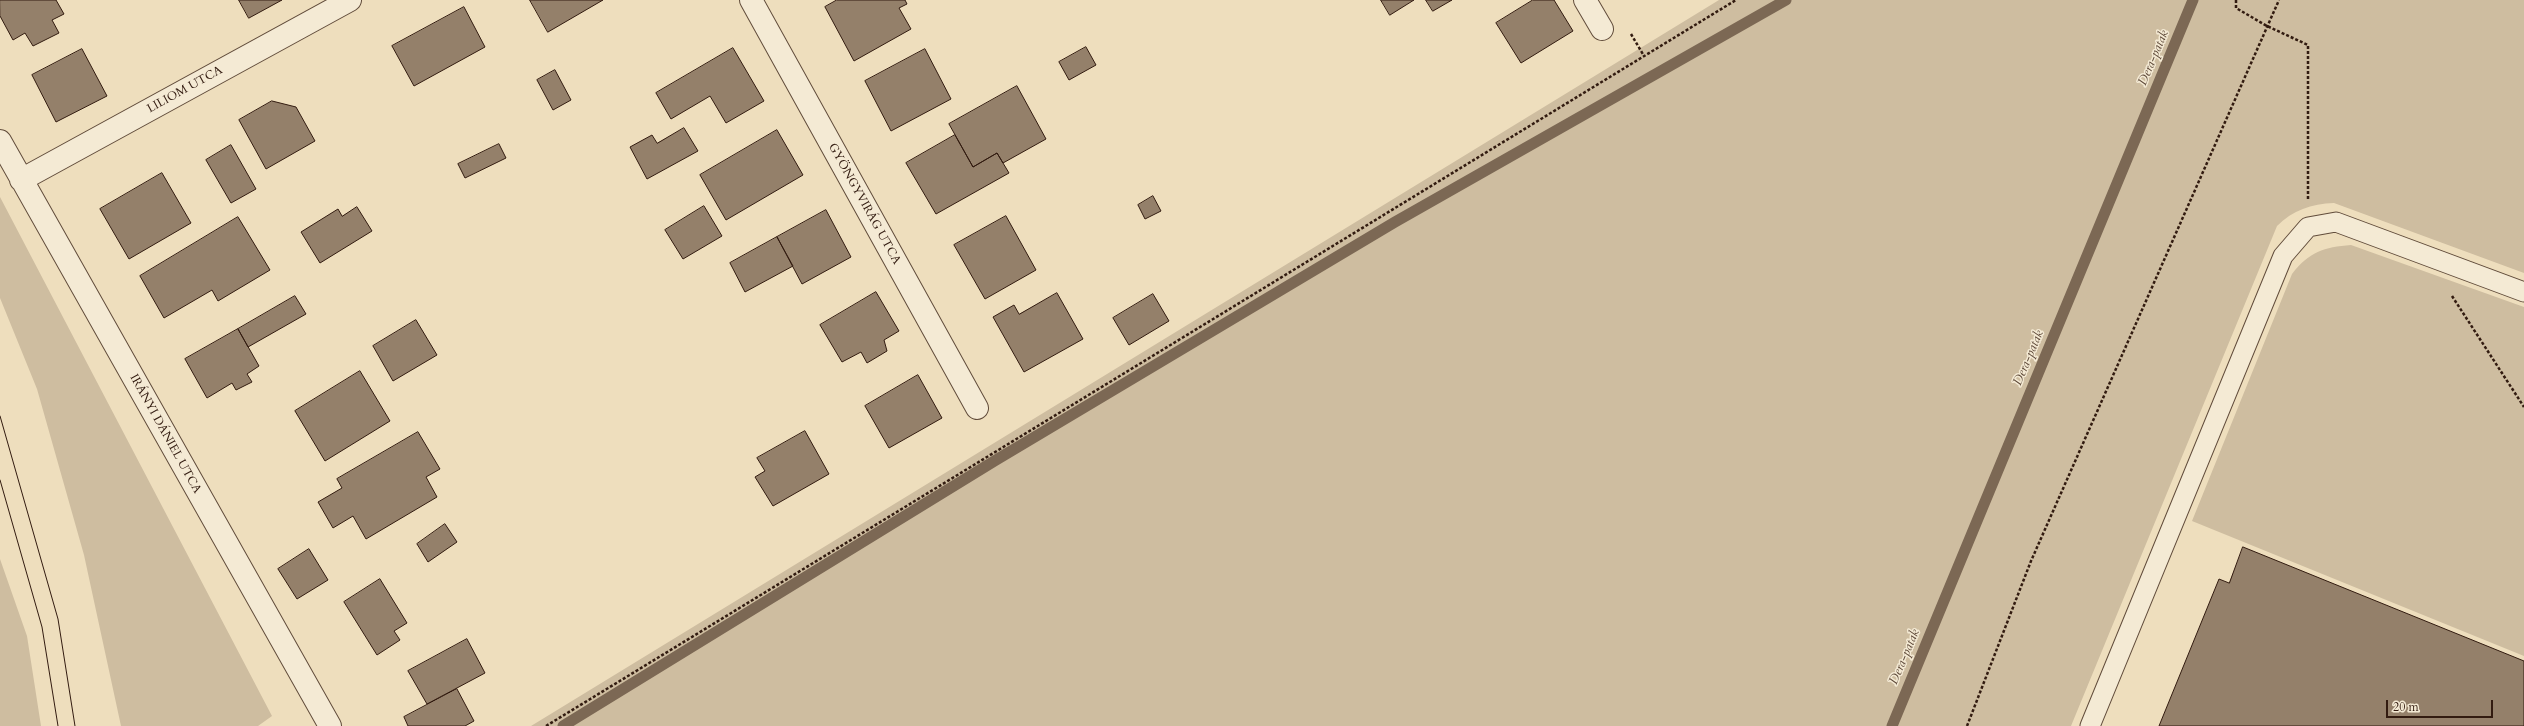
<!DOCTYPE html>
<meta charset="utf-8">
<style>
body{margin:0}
#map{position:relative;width:2524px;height:726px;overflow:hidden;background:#eedebd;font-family:Cardo,serif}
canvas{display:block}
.scale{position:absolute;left:2386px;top:700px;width:107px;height:18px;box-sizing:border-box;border:2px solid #321b10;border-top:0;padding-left:5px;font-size:12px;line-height:14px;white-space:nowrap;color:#321b10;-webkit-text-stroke:3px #f4ead4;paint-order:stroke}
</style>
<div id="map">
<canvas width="2524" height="726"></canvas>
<div class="scale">20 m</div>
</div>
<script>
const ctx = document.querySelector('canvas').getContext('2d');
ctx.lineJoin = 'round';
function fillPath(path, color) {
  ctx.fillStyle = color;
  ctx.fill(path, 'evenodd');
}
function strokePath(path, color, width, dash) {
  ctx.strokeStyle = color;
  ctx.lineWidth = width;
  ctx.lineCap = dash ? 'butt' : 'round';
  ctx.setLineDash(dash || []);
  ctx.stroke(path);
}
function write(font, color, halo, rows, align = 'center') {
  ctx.font = font + ' Cardo,serif';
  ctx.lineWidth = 3;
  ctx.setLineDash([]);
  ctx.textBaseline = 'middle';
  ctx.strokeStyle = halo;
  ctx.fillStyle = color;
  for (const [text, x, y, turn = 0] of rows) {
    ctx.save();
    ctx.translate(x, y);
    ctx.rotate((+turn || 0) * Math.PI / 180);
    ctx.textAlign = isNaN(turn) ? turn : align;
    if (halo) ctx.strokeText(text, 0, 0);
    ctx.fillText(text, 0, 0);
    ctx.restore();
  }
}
const green = new Path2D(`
 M1719,0H2524V273L2334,203C2311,204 2293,210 2277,226L2071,726H531Z
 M0,197L272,716L258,726H121L84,555L37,389L0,298Z
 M2351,245L2524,307V656L2192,521L2292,274C2309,252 2324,247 2351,245Z
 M0,559L27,636L41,726H0Z`);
const stream = new Path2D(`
 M563,726L996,460L1395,222L1786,0
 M1892,726L2193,0`);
const building = new Path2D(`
 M0,0H56L64,14L52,20L59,33L33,46L25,33L13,40L0,16Z
 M239,0H282L249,18Z
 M530,0H603L548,32Z
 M837,0H905L907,4L899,8L911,29L854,61L825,7Z
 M1381,0H1414L1390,15Z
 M1426,0H1452L1433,11Z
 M1533,0H1554L1573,31L1521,63L1496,23Z
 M464,7L485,47L414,86L392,46Z
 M1086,47L1096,65L1069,80L1059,62Z
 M733,48L764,101L726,123L710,96L671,119L656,93Z
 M82,49L107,96L56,122L32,75Z
 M925,49L951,99L891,131L865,81Z
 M555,70L571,100L553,110L537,80Z
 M1017,86L1046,139L1003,163L997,153L973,167L949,124Z
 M272,101L296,107L315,141L266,169L239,120Z
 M684,128L698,151L647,179L630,147L652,135L657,143Z
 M777,130L803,175L726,220L700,175Z
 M955,135L973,167L997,153L1009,173L936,214L906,163Z
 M499,144L506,158L465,178L458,164Z
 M231,145L256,189L231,203L206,160Z
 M162,173L191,223L129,259L100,209Z
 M1153,196L1161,211L1145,219L1138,205Z
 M704,206L722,236L683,259L665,230Z
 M357,207L372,231L320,263L301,232L338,209L342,216Z
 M826,210L851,257L802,284L777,237Z
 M1006,216L1036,270L985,299L954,245Z
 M238,217L270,270L218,301L212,290L164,318L140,276Z
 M777,237L793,266L745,292L730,263Z
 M876,292L899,331L884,340L887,351L867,363L861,352L842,362L820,325Z
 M1057,293L1083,339L1024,372L993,317L1014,305L1019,314Z
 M1153,294L1169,321L1129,345L1113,318Z
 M295,296L306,314L248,347L238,329Z
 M416,320L437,355L393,381L373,346Z
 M238,329L259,366L247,374L252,382L236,390L232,383L207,398L185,359Z
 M360,371L390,421L325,461L295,411Z
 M918,375L942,418L889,448L865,406Z
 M805,431L829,474L773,506L755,477L765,471L757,458Z
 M418,432L440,469L426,477L437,497L366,539L353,516L333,528L318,502L342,488L337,479Z
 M445,524L457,542L428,562L417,544Z
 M2243,547L2524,661V726H2159L2219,579L2229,583Z
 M309,549L328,580L297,599L278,569Z
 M380,579L407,623L394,631L400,640L377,655L344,602Z
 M467,639L485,673L427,704L408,671Z
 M457,689L474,721L465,726H408L404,717Z`);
const path = new Path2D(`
 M2236,0V8L2267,26L2308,45V199
 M1631,34L1644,56
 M2452,296L2524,407
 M546,726L1736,0
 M1967,726L2031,561L2279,0`);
const service = new Path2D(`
 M2090,726L2283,256L2308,227L2336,222L2524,292`);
const minor = new Path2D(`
 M751,0L977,408
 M1585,0L1602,29
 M0,141L330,726
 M21,180L350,0`);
const tram = new Path2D(`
 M0,416L58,619L75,726
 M0,480L42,627L58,726`);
const streetNames = [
 ["LILIOM UTCA",185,90,-29],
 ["GYÖNGYVIRÁG UTCA",864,204,61],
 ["IRÁNYI DÁNIEL UTCA",165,434,61]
];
const waterNames = [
 ["Dera-patak",2154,58,-67],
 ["Dera-patak",2029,358,-67],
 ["Dera-patak",1905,657,-67]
];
fillPath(green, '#cebda0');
strokePath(stream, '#7c6854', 11);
fillPath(building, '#94806a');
strokePath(building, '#321b10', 1);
strokePath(service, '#614c3b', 21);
strokePath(minor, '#614c3b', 24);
strokePath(path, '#321b10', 2.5, [3, 2]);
strokePath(service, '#f4ead4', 19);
strokePath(minor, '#f4ead4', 22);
strokePath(tram, '#321b10', 1);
write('12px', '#321b10', '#f4ead4', streetNames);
write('italic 13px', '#5d4838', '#f4ead4', waterNames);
</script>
